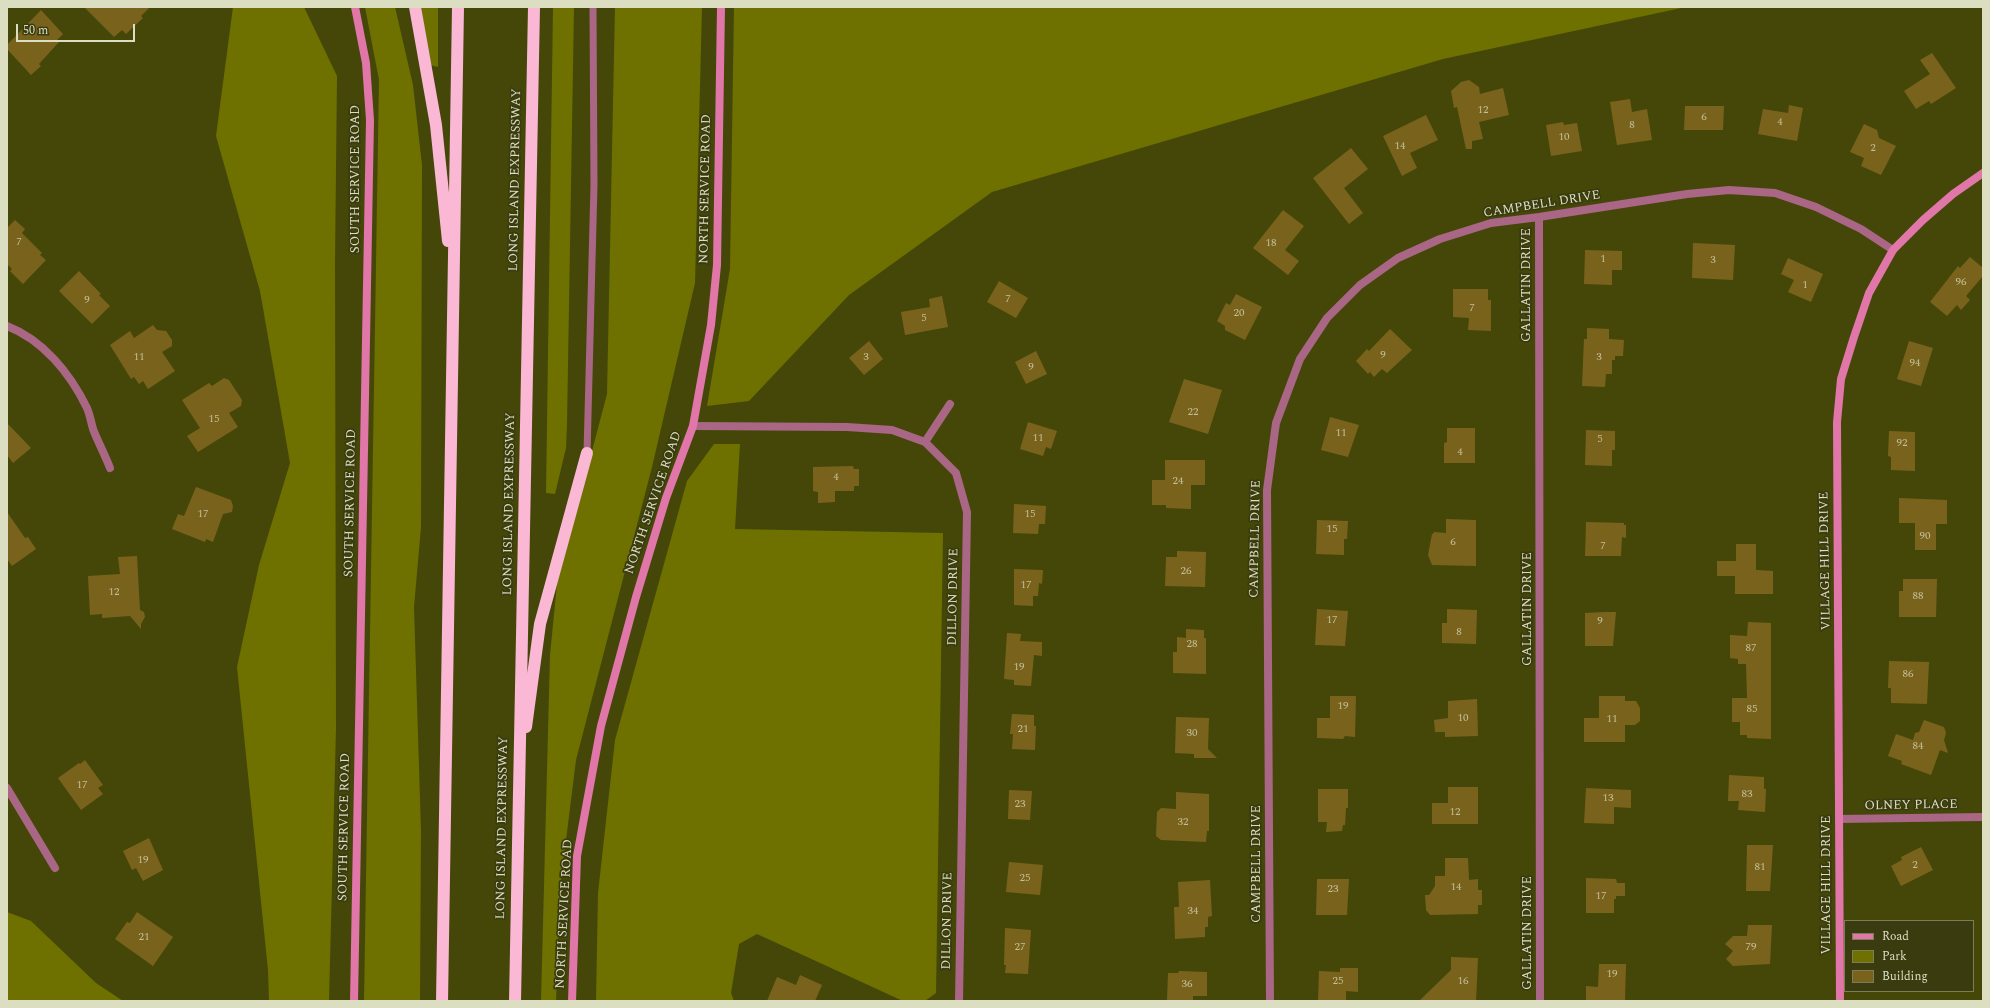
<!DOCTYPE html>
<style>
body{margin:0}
#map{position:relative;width:1990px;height:1008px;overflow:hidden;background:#454709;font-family:Spectral,serif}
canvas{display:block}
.frame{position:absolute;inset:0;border:8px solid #dcdec1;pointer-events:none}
.legend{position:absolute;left:1844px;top:920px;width:130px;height:72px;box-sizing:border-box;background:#3a3c10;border:1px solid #7b7d57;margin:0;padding:5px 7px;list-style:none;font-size:12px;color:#dcdec1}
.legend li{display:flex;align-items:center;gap:8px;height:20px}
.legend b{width:20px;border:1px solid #7b7d57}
.scale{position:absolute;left:16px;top:24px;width:119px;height:18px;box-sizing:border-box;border:2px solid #dcdec1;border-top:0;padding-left:5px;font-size:12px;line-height:14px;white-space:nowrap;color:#dcdec1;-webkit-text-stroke:3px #3a3c10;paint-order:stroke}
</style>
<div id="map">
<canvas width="1990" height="1008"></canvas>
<div class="frame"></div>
<ul class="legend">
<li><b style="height:5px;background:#e176a9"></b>Road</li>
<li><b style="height:11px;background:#6e7100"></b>Park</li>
<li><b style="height:11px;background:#79631c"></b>Building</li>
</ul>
<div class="scale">50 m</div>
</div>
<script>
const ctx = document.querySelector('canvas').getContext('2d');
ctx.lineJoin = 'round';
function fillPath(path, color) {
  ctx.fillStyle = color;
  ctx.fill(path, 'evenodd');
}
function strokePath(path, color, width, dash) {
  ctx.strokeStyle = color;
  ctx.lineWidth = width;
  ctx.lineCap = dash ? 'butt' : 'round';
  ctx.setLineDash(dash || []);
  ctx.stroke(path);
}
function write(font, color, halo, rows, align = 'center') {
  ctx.font = font + ' Spectral,serif';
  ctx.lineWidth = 3.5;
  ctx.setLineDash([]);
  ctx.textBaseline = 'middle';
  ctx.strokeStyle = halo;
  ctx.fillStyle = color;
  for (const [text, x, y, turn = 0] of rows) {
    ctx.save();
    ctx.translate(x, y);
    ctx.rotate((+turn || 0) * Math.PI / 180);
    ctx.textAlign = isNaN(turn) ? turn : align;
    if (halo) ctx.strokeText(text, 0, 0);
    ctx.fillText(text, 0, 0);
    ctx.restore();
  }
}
const green = new Path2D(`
 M233,7H304L337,76L335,261L336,728L329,1001H269L268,970L237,667L259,565L290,463L260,291L216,136Z
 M365,7H395L413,85L422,165L421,527L414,607L421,831L420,1001H364L379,80Z
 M421,7H438V67L430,65Z
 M553,7H574L567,424L566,448L555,494L546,493Z
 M615,7H702L695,283L652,467L576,760L560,888L556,1001H541L550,655L557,584L607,394Z
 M734,7H1686L1443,59L992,192L849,295L749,401L707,406L730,269Z
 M714,444H740L735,529L943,533L936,993L925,1001H903L757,934L739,944L731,993L734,1001H596L598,893L615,740L687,481Z
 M7,912L31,921L96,983L123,1001H7Z`);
const building = new Path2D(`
 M84,7H150L141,16L143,18L126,34L122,30L114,37Z
 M41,10L63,34L57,40L59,42L39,64L41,66L31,75L7,49V45Z
 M1932,53L1956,88L1931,104L1929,101L1916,109L1904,91L1930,74L1920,60Z
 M1469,80L1479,87L1480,94L1503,88L1509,115L1479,122L1483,139L1472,141V149H1466L1457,107L1454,108L1451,91L1461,82Z
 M1630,99L1632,112L1647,109L1652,140L1617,145L1610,102Z
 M1789,105L1803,108L1797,141L1758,134L1763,109L1788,113Z
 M1685,106H1724L1723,130H1684Z
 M1426,115L1438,140L1410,153L1417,168L1402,176L1383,136Z
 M1563,122L1564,125L1577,123L1582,151L1551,156L1546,125Z
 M1864,124L1877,130L1879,138L1896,146L1881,175L1861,166L1864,158L1850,152Z
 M1351,148L1368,169L1344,188L1363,213L1349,224L1313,178Z
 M1283,210L1304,226L1285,250L1299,261L1288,275L1253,248Z
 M15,220L25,229L22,233L42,253L40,255L46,260L23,284L10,271L12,269L7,264V228Z
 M1693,243L1735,245L1733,280L1692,278Z
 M1585,250L1622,251V270H1612V285L1584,284Z
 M1970,257L1983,268V276L1966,296L1970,300L1961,310L1957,305L1947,316L1930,302L1958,266L1960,268Z
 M1788,258L1823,274L1811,302L1788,292L1794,280L1781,274Z
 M79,271L101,294L99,295L110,306L92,324L59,291Z
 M999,281L1028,298L1016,318L987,302Z
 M1453,289H1488V300H1491V331L1468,330L1469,318L1453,317Z
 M1236,294L1262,307L1245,340L1225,330V326L1217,321L1226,303L1230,305Z
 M942,296L948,327L905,335L901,312L930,307L929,299Z
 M153,325L157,330L166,331L172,340V346L162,352L175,371L148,389L143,381L139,384L134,377L131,379L110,345L130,331L134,338Z
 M1587,328L1609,329V339L1624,340L1623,356H1615V360H1612V374H1606L1605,387L1582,386L1584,339H1587Z
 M1390,329L1412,350L1387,373L1382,369L1374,377L1370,372L1368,374L1356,361L1367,349L1369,351Z
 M869,341L883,359L864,375L849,358Z
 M1909,341L1933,348L1921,386L1897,379Z
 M1036,351L1047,374L1026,384L1015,362Z
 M224,378L229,380L242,400L241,406L229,413L238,427L198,452L187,436L200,428L182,400L209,383L212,386Z
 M1184,379L1222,390L1208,434L1169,422Z
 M1330,417L1359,425L1348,457L1321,450Z
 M1028,422L1057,431L1051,449L1046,447L1043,456L1020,449Z
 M7,423L31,448L13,463L7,455Z
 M1447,428H1475V463H1444V443L1447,442Z
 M1586,430L1615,431V450H1612V466L1585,465Z
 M1889,431L1915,432V471L1891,470V457L1888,456Z
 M1165,460H1205V485H1191V509L1166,508V505H1152V480H1165Z
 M853,466L854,469H859V486H854V491H835V502L818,503V492L813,491V467Z
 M196,487L231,500L233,506L232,512L223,514L213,542L206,539L205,542L172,529L178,514L184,516Z
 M1899,498L1947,500V524H1936V550H1915V523H1899Z
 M1014,504L1046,506L1045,524H1039L1038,534L1013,533Z
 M7,512L25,538L28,537L36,549L12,566L7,559Z
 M1446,519L1476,520V566L1432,565L1428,555L1432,534H1433L1434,532L1446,533Z
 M1317,520L1348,521L1347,539H1344V555L1316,554Z
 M1586,522L1624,523V525H1626V538L1622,537L1621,556H1585Z
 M1736,544H1756V570L1773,571V594H1735V576H1717V561H1736Z
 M1177,551L1206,552L1205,587L1165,586L1166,557H1177Z
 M137,556L140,610L144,612L145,617L141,624V629L130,616L102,618V614L90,615L88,576L120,574L118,557Z
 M1014,569L1043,570L1042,584L1039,583L1038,596H1033V606L1014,605Z
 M1903,579H1937L1936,617H1899V591H1903Z
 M1317,609L1348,611L1345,646L1315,645Z
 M1447,609L1477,610L1476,644L1442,643V623H1447Z
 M1604,612H1616L1613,646H1585V613Z
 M1748,622L1771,623V739L1747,738V735H1740V722H1732V698H1747L1746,664H1738V659L1730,658V635L1747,636Z
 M1186,629L1204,630V638H1206V674L1173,673V652H1177V637L1186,638Z
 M1007,633L1021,634L1020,641L1042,642V656L1034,655L1031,686L1014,685V680L1004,679Z
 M1889,661L1929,662L1927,704L1891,703V688H1888Z
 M1330,696H1356L1355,737L1345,736L1343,739L1317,738V718H1330Z
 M1599,696H1625V701H1636L1640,708V721L1635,725H1625V742H1584V718H1599Z
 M1477,699L1478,736L1445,737V732H1435L1434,720L1448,718V701Z
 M1012,714L1034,715V726H1036L1035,750L1012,749L1013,734H1010Z
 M1176,717L1209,718L1208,749L1217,758H1194V754L1175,753Z
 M1924,720L1944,727L1946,733L1944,740L1948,753L1940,750L1931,775L1901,764L1902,761L1888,756L1896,734L1913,740L1915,733L1919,732Z
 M85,760L103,785L98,788L103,794L81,810L58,778L79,763L80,764Z
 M1729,775L1764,777V789H1766L1765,812L1738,810L1739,801H1728Z
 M1448,787H1478V824H1432V803H1448Z
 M1586,788L1631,790V808L1614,807V824L1584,823Z
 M1318,789H1348V808H1346L1345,825H1343L1342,831L1326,832L1327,822H1318Z
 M1009,790L1032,791L1030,820L1008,819Z
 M1176,792L1209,794V831H1207L1206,842L1161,840L1156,836L1157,812L1161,808L1176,809Z
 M149,838L163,870L143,881L136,868L132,870L123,851Z
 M1747,845H1773L1770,891H1746Z
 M1921,847L1933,870L1901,886L1891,866L1902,860L1901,857Z
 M1445,858H1468L1469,880L1478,879V890H1482V905H1478V914L1430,915L1426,910L1425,895H1429L1435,886V876H1445Z
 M1009,862L1043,865L1040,895L1006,892Z
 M1586,878L1616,879L1617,883H1625V896H1616V899H1614V913H1586Z
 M1317,879H1349L1347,915H1316Z
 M1210,880L1212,916L1208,917V927H1205V937L1175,939L1174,907H1179L1178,882Z
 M137,912L173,937L153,966L115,939L127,922L130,923Z
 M1748,925H1772L1770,964L1733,966L1726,959L1733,951L1725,944L1733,936H1747Z
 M1005,928L1031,930L1028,974L1005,973L1006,965H1004Z
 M1451,957L1478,958L1476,1001H1419L1451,970Z
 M1599,964H1626L1625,1001H1586V986L1598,987Z
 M1340,968H1358V992L1346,991V1001H1318L1319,971L1340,972Z
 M1179,971L1207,972V996H1193V1001H1167L1168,973H1178Z
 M800,975L822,985L815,1001H767L777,977L796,985Z`);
const lane = new Path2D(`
 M587,453L594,185L593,7`);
const street = new Path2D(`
 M1539,217L1540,1001
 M7,326C43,340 70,373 87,408C90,415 91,422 93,429C98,442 105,455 110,468
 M693,426L847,427L892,430L925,442L956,473L967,512L959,1001
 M925,442L950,404
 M7,788L55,868
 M1839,819L1983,817
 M1270,1001L1267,490L1276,423L1300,359L1327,318L1360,285L1398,258L1440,239L1491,223L1539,217L1687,194L1729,190L1775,193L1816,207L1861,229L1893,250`);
const secondary = new Path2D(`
 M354,1001L370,120L366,63L355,7
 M572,1001L577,856L601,726L636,597L666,498L693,426L711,325L717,265L721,7
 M1840,1001L1837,422L1841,379L1854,337L1869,293L1893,250L1923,220L1953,194L1983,173`);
const highway = new Path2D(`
 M415,7L436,125L448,241
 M526,727L540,624L587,453
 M442,1001L458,7
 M515,1001L534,7`);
const numberNames = [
 ["12",1483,111],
 ["6",1704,118],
 ["4",1780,123],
 ["8",1632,126],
 ["10",1564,138],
 ["14",1400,147],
 ["2",1873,149],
 ["7",19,243],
 ["18",1271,244],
 ["1",1603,260],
 ["3",1713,261],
 ["96",1961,283],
 ["1",1805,286],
 ["7",1008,300],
 ["9",87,301],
 ["7",1472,309],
 ["20",1239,314],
 ["5",924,319],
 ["9",1383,356],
 ["11",139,358],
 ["3",866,358],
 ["3",1599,358],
 ["94",1915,364],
 ["9",1031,368],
 ["22",1193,413],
 ["15",214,420],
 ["11",1341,434],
 ["11",1038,439],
 ["5",1600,440],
 ["92",1902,444],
 ["4",1460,453],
 ["4",836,478],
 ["24",1178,482],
 ["17",203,515],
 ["15",1030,515],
 ["15",1332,530],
 ["90",1925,537],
 ["6",1453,543],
 ["7",1603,547],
 ["26",1186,572],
 ["17",1026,586],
 ["12",114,593],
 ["88",1918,597],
 ["17",1332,621],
 ["9",1600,622],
 ["8",1459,633],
 ["28",1192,645],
 ["87",1751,649],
 ["19",1019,668],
 ["86",1908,675],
 ["19",1343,707],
 ["85",1752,710],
 ["10",1463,719],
 ["11",1612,720],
 ["21",1023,730],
 ["30",1192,734],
 ["84",1918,747],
 ["17",82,786],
 ["83",1747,795],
 ["13",1608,799],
 ["23",1020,805],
 ["12",1455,813],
 ["32",1183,823],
 ["19",143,861],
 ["2",1915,866],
 ["81",1760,868],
 ["25",1025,879],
 ["14",1456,888],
 ["23",1333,890],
 ["17",1601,897],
 ["34",1193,912],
 ["21",144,938],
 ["27",1020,948],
 ["79",1751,948],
 ["19",1612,975],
 ["25",1338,982],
 ["16",1463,982],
 ["36",1187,985]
];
const streetNames = [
 ["SOUTH SERVICE ROAD",356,179,-90],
 ["LONG ISLAND EXPRESSWAY",516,180,-89],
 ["NORTH SERVICE ROAD",706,189,-89],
 ["CAMPBELL DRIVE",1542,205,-9],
 ["GALLATIN DRIVE",1527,285,-90],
 ["SOUTH SERVICE ROAD",351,503,-89],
 ["NORTH SERVICE ROAD",654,503,-71],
 ["LONG ISLAND EXPRESSWAY",510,504,-89],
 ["CAMPBELL DRIVE",1256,539,-89],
 ["VILLAGE HILL DRIVE",1826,561,-91],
 ["DILLON DRIVE",954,597,-89],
 ["GALLATIN DRIVE",1528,609,-90],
 ["OLNEY PLACE",1911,806,-1],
 ["SOUTH SERVICE ROAD",345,827,-89],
 ["LONG ISLAND EXPRESSWAY",503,828,-89],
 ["CAMPBELL DRIVE",1257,864,-90],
 ["VILLAGE HILL DRIVE",1827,885,-90],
 ["NORTH SERVICE ROAD",565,914,-87],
 ["DILLON DRIVE",948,921,-89],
 ["GALLATIN DRIVE",1528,933,-90]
];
fillPath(green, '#6e7100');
fillPath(building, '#79631c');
strokePath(lane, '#aa6685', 7);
strokePath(street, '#aa6685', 8);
strokePath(secondary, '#e176a9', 8);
strokePath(highway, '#fbb8d5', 12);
write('11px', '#c3bf98', null, numberNames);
write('13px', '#dcdec1', '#3a3c10', streetNames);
</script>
